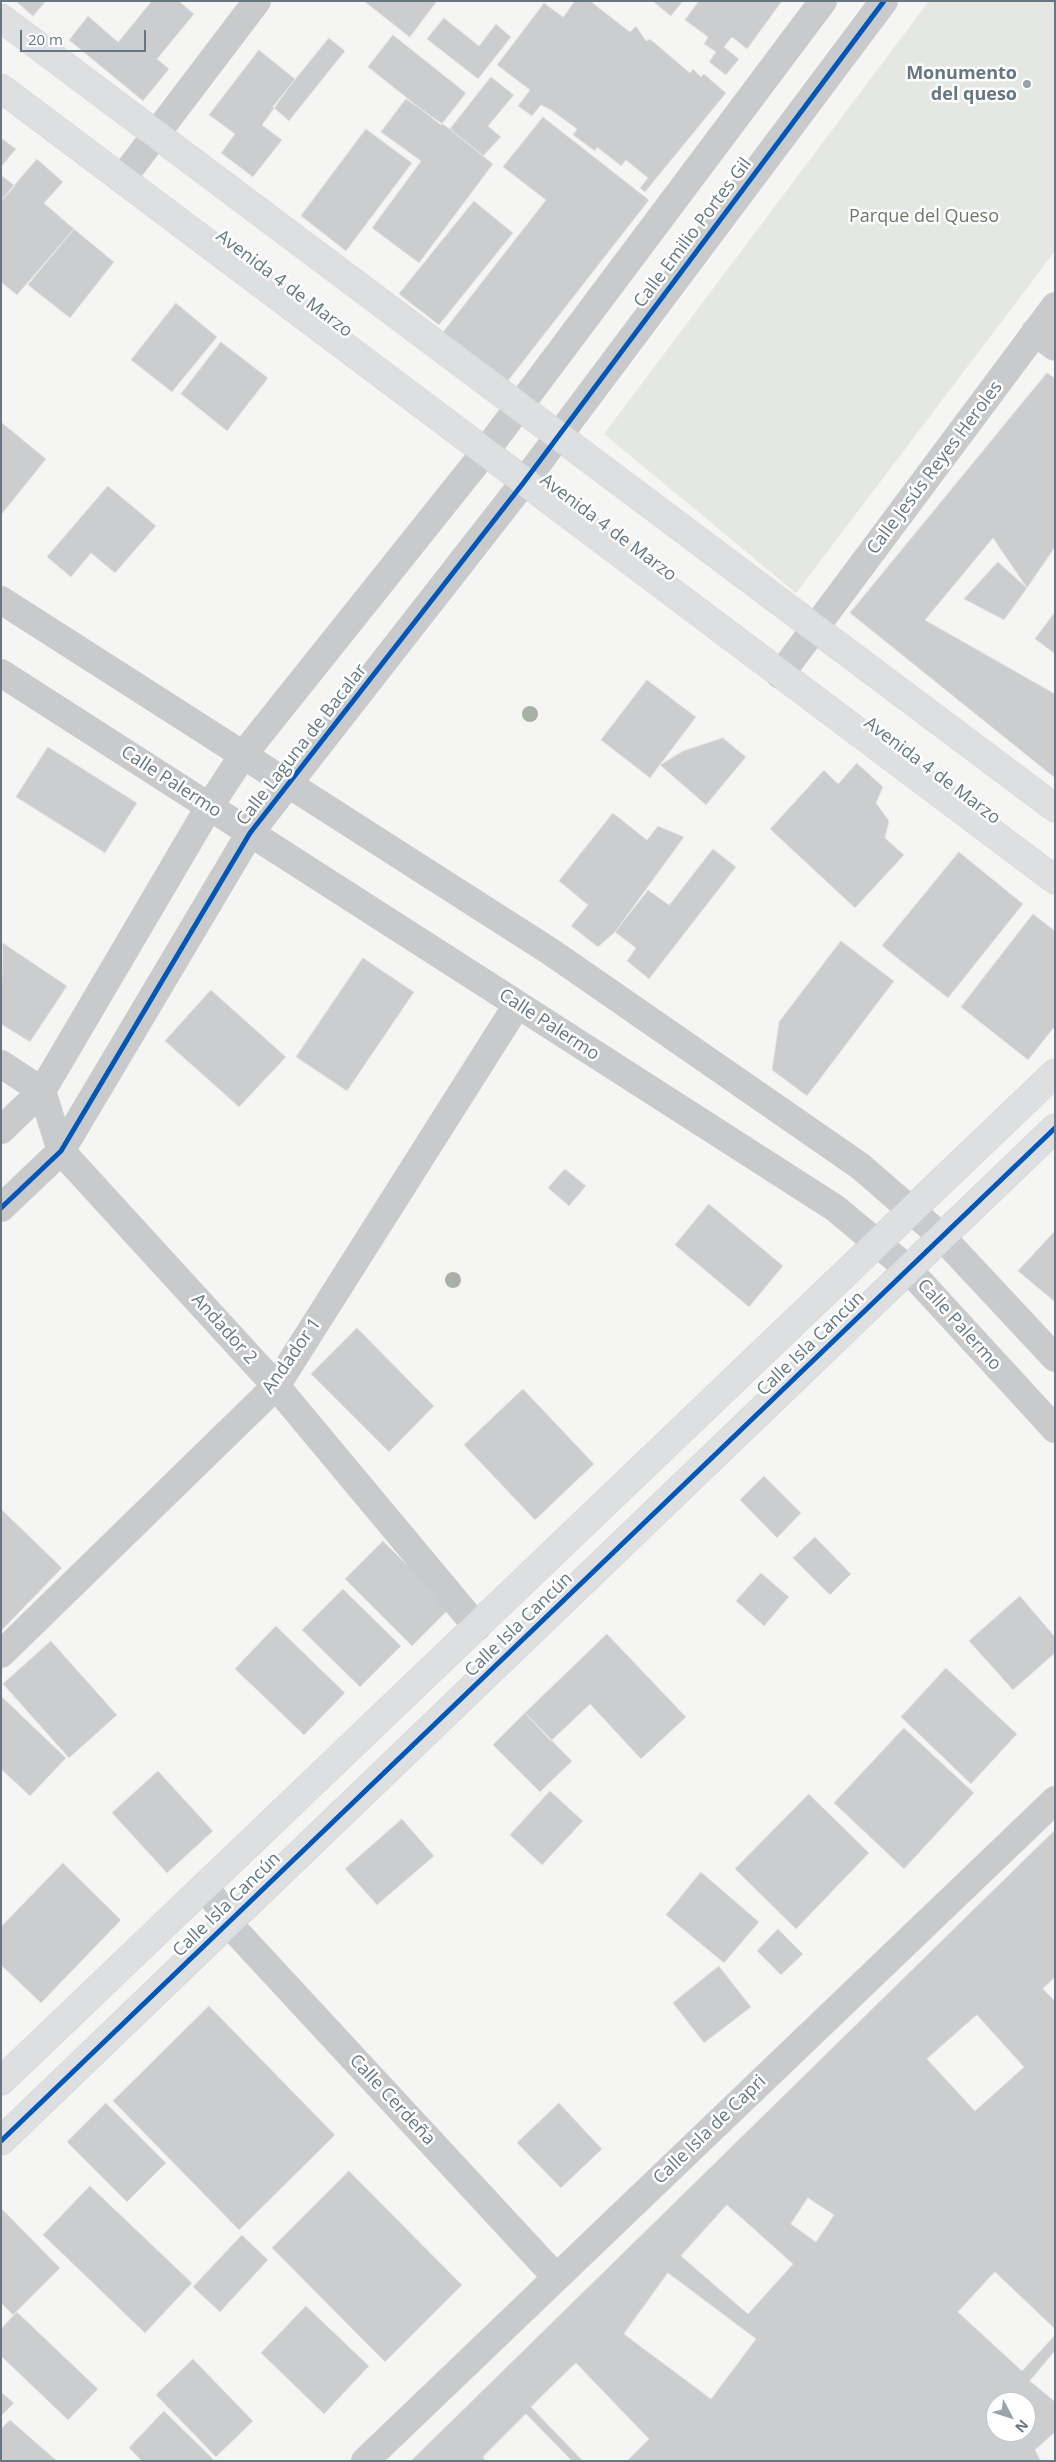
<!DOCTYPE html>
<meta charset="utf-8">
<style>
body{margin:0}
#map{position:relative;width:1056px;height:2462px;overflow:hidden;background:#f5f5f4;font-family:"Open Sans",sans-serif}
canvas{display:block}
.frame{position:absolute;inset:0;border:2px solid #677781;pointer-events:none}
.north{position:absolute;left:986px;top:2392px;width:50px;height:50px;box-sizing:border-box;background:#fff;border:1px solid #c2c9cd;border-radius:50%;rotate:130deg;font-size:14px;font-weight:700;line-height:20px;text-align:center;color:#677781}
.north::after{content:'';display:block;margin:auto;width:18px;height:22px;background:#99a3a9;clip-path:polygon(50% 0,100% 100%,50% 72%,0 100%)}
.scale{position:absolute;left:20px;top:30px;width:126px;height:22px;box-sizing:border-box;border:2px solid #677781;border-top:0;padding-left:6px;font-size:15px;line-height:18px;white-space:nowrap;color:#677781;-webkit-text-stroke:4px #fff;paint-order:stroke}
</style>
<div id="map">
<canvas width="1056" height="2462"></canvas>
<div class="frame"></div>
<div class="north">N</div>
<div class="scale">20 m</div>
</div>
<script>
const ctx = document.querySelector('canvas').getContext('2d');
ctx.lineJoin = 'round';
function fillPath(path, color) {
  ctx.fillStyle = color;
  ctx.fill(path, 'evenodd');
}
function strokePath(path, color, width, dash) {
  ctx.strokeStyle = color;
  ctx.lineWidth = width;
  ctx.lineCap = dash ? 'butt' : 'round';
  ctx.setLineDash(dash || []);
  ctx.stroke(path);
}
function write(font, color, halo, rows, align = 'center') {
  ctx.font = font + ' "Open Sans",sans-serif';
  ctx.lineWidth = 5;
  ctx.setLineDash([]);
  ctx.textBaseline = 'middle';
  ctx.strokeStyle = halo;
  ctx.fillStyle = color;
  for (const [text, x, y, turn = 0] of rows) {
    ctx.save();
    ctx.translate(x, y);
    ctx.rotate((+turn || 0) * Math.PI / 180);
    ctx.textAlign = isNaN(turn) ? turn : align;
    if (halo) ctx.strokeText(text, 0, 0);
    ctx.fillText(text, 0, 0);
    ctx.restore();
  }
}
const green = new Path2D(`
 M929,1H1055V251L796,593L604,434Z`);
const building = new Path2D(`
 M16,1H46L33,16Z
 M152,1H179L194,14L157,59L169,69L143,101L69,40L88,16L118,42Z
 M364,1H437L410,37Z
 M575,1H590L630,32L636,26L646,41L650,39L690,73L693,69L701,77L704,74L726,93L645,192L640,188L648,178L626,160L621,166L597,147L595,151L573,135L577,129L551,110L541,105L532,116L518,106L530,90L497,65L544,3L563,17Z
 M653,1H683L671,16Z
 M699,1H782L747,49L732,37L724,47L739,59L726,75L709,62L716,52L704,44L708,37L685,20Z
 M444,18L479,46L496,24L511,37L478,79L427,39Z
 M393,35L466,93L441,125L368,67Z
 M329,38L345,51L289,121L273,107Z
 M259,50L295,79L262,125L282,140L253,177L221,153L235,134L209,115Z
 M491,77L514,95L488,126L501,137L483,156L450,129Z
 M406,99L450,129L493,164L419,263L372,228L421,161L381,132Z
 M543,117L649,200L507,382L443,332L546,200L503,167Z
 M366,129L412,163L346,251L301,216Z
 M1,138L16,149L1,167Z
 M37,159L63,182L44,203L74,229L17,295L1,282V201Z
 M1,175L15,186L1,201Z
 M474,201L513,233L439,325L399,294Z
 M74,229L114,262L70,318L28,285Z
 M176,303L217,337L172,392L131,360Z
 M221,342L268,378L227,431L181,394Z
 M1047,373L1055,378V547L1027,588L993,538L925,620L1055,694V778L850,613Z
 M1,422L46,459L1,515Z
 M108,486L156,526L115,573L91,553L71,577L47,557Z
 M998,562L1027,588L1004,620L964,599Z
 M1055,612V654L1035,639Z
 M647,680L696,717L650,778L601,740Z
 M723,738L746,757L706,805L660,765L683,751Z
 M48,747L137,803L105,853L16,797Z
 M857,763L883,787L876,803L889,821L885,838L904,855L855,908L770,829L824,770L838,784Z
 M613,813L647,840L658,826L684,837L615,932L598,947L571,926L588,905L559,881Z
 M713,849L736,867L649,979L627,961L636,948L615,932L648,890L669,905Z
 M959,852L1023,904L948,998L882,946Z
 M1033,914L1055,931V1026L1028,1060L961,1007Z
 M841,941L894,981L807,1096L772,1070L779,1022Z
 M3,943L67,986L30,1042L1,1024Z
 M363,958L414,992L347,1091L296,1057Z
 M211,990L286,1057L239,1107L165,1041Z
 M565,1169L586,1186L569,1206L548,1188Z
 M709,1204L783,1266L749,1307L675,1245Z
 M1055,1231V1302L1018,1271Z
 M357,1328L434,1406L389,1452L311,1374Z
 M523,1389L594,1464L535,1520L464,1445Z
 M764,1476L801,1513L777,1538L740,1500Z
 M1,1509L62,1568L1,1631Z
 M815,1537L851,1574L830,1595L793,1558Z
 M383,1541L450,1608L412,1646L345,1579Z
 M761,1573L789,1597L764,1626L736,1601Z
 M343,1589L401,1646L360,1687L302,1630Z
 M1020,1596L1055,1637V1653L1013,1690L969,1641Z
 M276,1626L345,1693L304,1735L235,1669Z
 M607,1634L686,1717L641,1759L590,1704L551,1741L525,1713Z
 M51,1641L117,1715L69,1758L3,1684Z
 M946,1668L1017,1734L971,1784L901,1717Z
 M1,1696L66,1758L30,1796L1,1769Z
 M525,1713L572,1761L540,1792L493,1745Z
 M904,1728L974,1793L904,1869L834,1803Z
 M158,1771L213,1831L167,1873L112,1813Z
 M550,1791L583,1821L542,1865L510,1835Z
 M809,1794L869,1853L796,1929L735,1869Z
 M402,1819L434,1856L377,1905L345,1869Z
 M1055,1830V2432L1035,2450L1041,2461H411ZM996,2402H1026V2432H996Z
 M63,1863L121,1920L41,2003L1,1965V1927Z
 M701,1872L759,1922L724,1963L666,1915Z
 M778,1929L803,1954L781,1975L757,1951Z
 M719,1966L751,2007L704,2043L673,2003Z
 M1055,1977V2001L1043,1989Z
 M209,2006L335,2135L239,2230L113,2101Z
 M977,2015L1024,2067L975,2111L927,2059Z
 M106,2103L166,2163L127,2202L67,2142Z
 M559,2103L602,2149L561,2188L517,2143Z
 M349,2171L462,2285L385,2362L272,2248Z
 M90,2186L192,2283L145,2333L43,2235Z
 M808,2198L834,2215L816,2242L791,2224Z
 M727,2205L793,2264L748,2314L681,2256Z
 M1,2208L60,2268L13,2315L1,2303Z
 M242,2235L268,2260L220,2312L193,2287Z
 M995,2272L1055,2329V2335L1022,2371L958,2312Z
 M668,2273L756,2339L711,2399L624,2334Z
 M306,2306L369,2366L324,2414L261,2353Z
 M17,2312L98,2389L68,2420L1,2356V2329Z
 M1055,2351V2400L1054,2401L1030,2381Z
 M193,2359L253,2421L216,2457L156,2395Z
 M576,2363L649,2439L627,2461H583L531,2407Z
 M1,2392L14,2403L1,2416Z
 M164,2411L215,2461H142L129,2448Z
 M526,2414L572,2461H486L483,2457Z
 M10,2420L57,2461H1V2429Z`);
const street = new Path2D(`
 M122,179L257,1
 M1035,332L1055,347
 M1,600L551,952L860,1166L942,1237L1055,1358
 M1,673L835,1208L908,1269L1055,1429
 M780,675L1055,306
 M1,1064L42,1091L61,1151L276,1386L477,1627
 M1,1130L42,1091L209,807L243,755L485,452L823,1
 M1,1208L61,1151L250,833L524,482L884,1
 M1,1654L276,1386L517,1005
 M206,1885L228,1923L556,2277
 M365,2461L1055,1800`);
const secondary = new Path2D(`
 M1,18L1055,808
 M1,88L1055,880
 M1,2081L1055,1073
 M1,2141L1055,1128`);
const cycleway = new Path2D(`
 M1,1208L61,1151L250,833L524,482L884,1
 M1,2141L1055,1128`);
const trees = [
 [530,714],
 [453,1280]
];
const markers = [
 [1027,84,5,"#99a3a9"]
];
const poiNames = [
 ["Monumento",1017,74],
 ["del queso",1017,95]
];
const parkNames = [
 ["Parque del Queso",924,217]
];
const streetNames = [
 ["Calle Emilio Portes Gil",693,233,-53],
 ["Avenida 4 de Marzo",284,284,37],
 ["Calle Jesús Reyes Heroles",935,468,-53],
 ["Avenida 4 de Marzo",608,528,37],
 ["Calle Laguna de Bacalar",302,745,-52],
 ["Avenida 4 de Marzo",932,771,37],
 ["Calle Palermo",171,782,33],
 ["Calle Palermo",549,1025,33],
 ["Calle Palermo",959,1325,48],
 ["Andador 2",224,1329,48],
 ["Calle Isla Cancún",811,1344,-44],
 ["Andador 1",292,1356,-55],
 ["Calle Isla Cancún",519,1625,-44],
 ["Calle Isla Cancún",227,1905,-44],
 ["Calle Cerdeña",392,2100,47],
 ["Calle Isla de Capri",710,2130,-44]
];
fillPath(green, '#e4e7e2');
fillPath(building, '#cccdce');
strokePath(building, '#e4e4e4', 1);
strokePath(secondary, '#d2d2d2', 29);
strokePath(street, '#c9cacb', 28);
strokePath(secondary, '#dedfe0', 28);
strokePath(cycleway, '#0057b8', 5);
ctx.fillStyle = '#a9b1a6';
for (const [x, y] of trees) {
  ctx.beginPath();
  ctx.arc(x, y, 8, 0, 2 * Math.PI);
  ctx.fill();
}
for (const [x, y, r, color] of markers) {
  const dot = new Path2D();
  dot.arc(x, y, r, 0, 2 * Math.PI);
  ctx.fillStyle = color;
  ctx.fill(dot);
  strokePath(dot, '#fff', 2);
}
write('bold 18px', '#677781', '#fff', poiNames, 'right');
write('18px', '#6a7966', '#fff', parkNames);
write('18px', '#677781', '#fff', streetNames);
</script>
